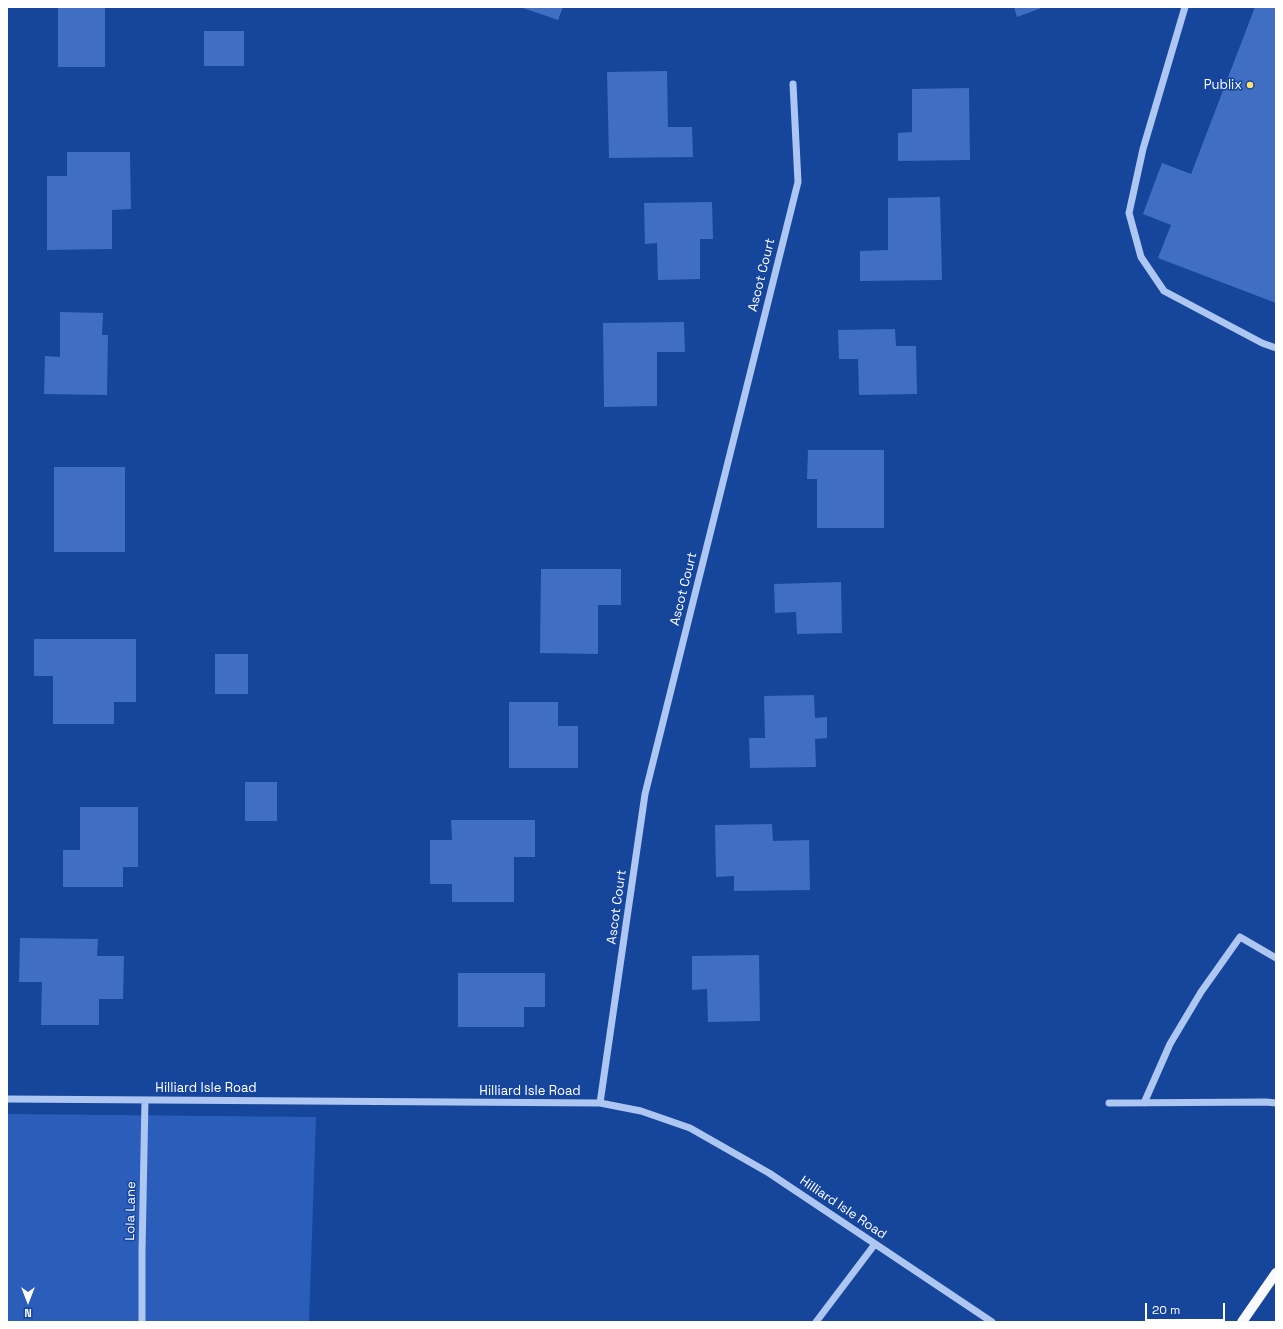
<!DOCTYPE html>
<style>
body{margin:0}
#map{position:relative;width:1283px;height:1329px;overflow:hidden;background:#16459c;font-family:"Space Grotesk",sans-serif}
canvas{display:block}
.frame{position:absolute;inset:0;border:8px solid #fff;pointer-events:none}
.north{position:absolute;left:8px;top:1281px;width:40px;height:40px;-webkit-text-stroke:3px #16459c;paint-order:stroke;rotate:180deg;font-size:11px;font-weight:700;line-height:16px;text-align:center;color:#fff}
.north::after{content:'';display:block;margin:auto;width:14px;height:18px;background:#fff;clip-path:polygon(50% 0,100% 100%,50% 72%,0 100%)}
.scale{position:absolute;left:1145px;top:1303px;width:80px;height:18px;box-sizing:border-box;border:2px solid #fff;border-top:0;padding-left:5px;font-size:12px;line-height:14px;white-space:nowrap;color:#fff;-webkit-text-stroke:3px #16459c;paint-order:stroke}
</style>
<div id="map">
<canvas width="1283" height="1329"></canvas>
<div class="frame"></div>
<div class="north">N</div>
<div class="scale">20 m</div>
</div>
<script>
const ctx = document.querySelector('canvas').getContext('2d');
ctx.lineJoin = 'round';
function fillPath(path, color) {
  ctx.fillStyle = color;
  ctx.fill(path, 'evenodd');
}
function strokePath(path, color, width, dash) {
  ctx.strokeStyle = color;
  ctx.lineWidth = width;
  ctx.lineCap = dash ? 'butt' : 'round';
  ctx.setLineDash(dash || []);
  ctx.stroke(path);
}
function write(font, color, halo, rows, align = 'center') {
  ctx.font = font + ' "Space Grotesk",sans-serif';
  ctx.lineWidth = 3;
  ctx.setLineDash([]);
  ctx.textBaseline = 'middle';
  ctx.strokeStyle = halo;
  ctx.fillStyle = color;
  for (const [text, x, y, turn = 0] of rows) {
    ctx.save();
    ctx.translate(x, y);
    ctx.rotate((+turn || 0) * Math.PI / 180);
    ctx.textAlign = isNaN(turn) ? turn : align;
    if (halo) ctx.strokeText(text, 0, 0);
    ctx.fillText(text, 0, 0);
    ctx.restore();
  }
}
const green = new Path2D(`
 M7,1114L316,1117L309,1322H7Z`);
const building = new Path2D(`
 M58,7H105V67H58Z
 M520,7H563L558,20Z
 M1014,7H1044L1017,17Z
 M1255,7H1276V303L1158,258L1171,225L1143,214L1162,163L1191,174Z
 M204,31H244V66H204Z
 M667,71L668,127H692L693,157L609,158L607,72Z
 M969,88L970,160L898,161V133L912,132V89Z
 M67,152H130L131,209L112,210V249L47,250V176H67Z
 M940,197L942,280L860,281V251L888,250V198Z
 M712,202L713,239H700V279L658,280L657,243L645,244L644,203Z
 M60,312L103,313L102,335H108L107,395L44,394L45,356L60,357Z
 M684,322L685,352H657V406L604,407L603,323Z
 M895,329L896,346H916L917,394L859,395L858,359H839L838,330Z
 M808,450H884V528H817V479H807Z
 M54,467H125V552H54Z
 M541,569H621V605H598V654L540,653Z
 M841,582L842,633L797,634L796,612L775,613L774,584Z
 M34,639H136V702H114V724H53V676H34Z
 M215,654H248V694H215Z
 M814,695L815,718L827,717V738L815,739L816,767L750,768L749,738H765L764,696Z
 M509,702H558V726H578V768H509Z
 M245,782H277V821H245Z
 M80,807H138V867H123V887H63V850H80Z
 M451,820H535V857H514V902H452V884H430V840H452Z
 M772,824L773,841L809,840L810,890L734,891V876L716,877L715,825Z
 M20,938L98,939L97,956H124L123,999H99V1025H41L42,982H19Z
 M759,955L760,1021L708,1022L707,989L692,990V956Z
 M458,973H545V1007H524V1027H458Z`);
const minor = new Path2D(`
 M1185,7L1143,149L1129,213L1141,257L1164,291L1262,343L1276,348
 M7,1099L600,1103L641,1111L690,1128L769,1173L992,1322
 M600,1103L645,794L798,182L793,84
 M1109,1103L1266,1102L1276,1103
 M1144,1103L1170,1044L1201,992L1240,937L1276,958
 M142,1322V1252L145,1100
 M816,1322L875,1244`);
const major = new Path2D(`
 M1242,1322L1276,1273`);
const markers = [
 [1250,85,4,"#ffe26e"]
];
const poiNames = [
 ["Publix",1242,85]
];
const streetNames = [
 ["Ascot Court",762,275,-76],
 ["Ascot Court",684,589,-76],
 ["Ascot Court",617,907,-82],
 ["Hilliard Isle Road",206,1088],
 ["Hilliard Isle Road",530,1091],
 ["Hilliard Isle Road",843,1208,34],
 ["Lola Lane",131,1211,-89]
];
fillPath(green, '#2a5eba');
fillPath(building, '#3f6ec2');
strokePath(minor, '#adc6f2', 7);
strokePath(major, '#f8faff', 10);
for (const [x, y, r, color] of markers) {
  const dot = new Path2D();
  dot.arc(x, y, r, 0, 2 * Math.PI);
  ctx.fillStyle = color;
  ctx.fill(dot);
  strokePath(dot, '#16459c', 1.5);
}
write('13px', '#fff', '#16459c', poiNames, 'right');
write('13px', '#fff', '#16459c', streetNames);
</script>
